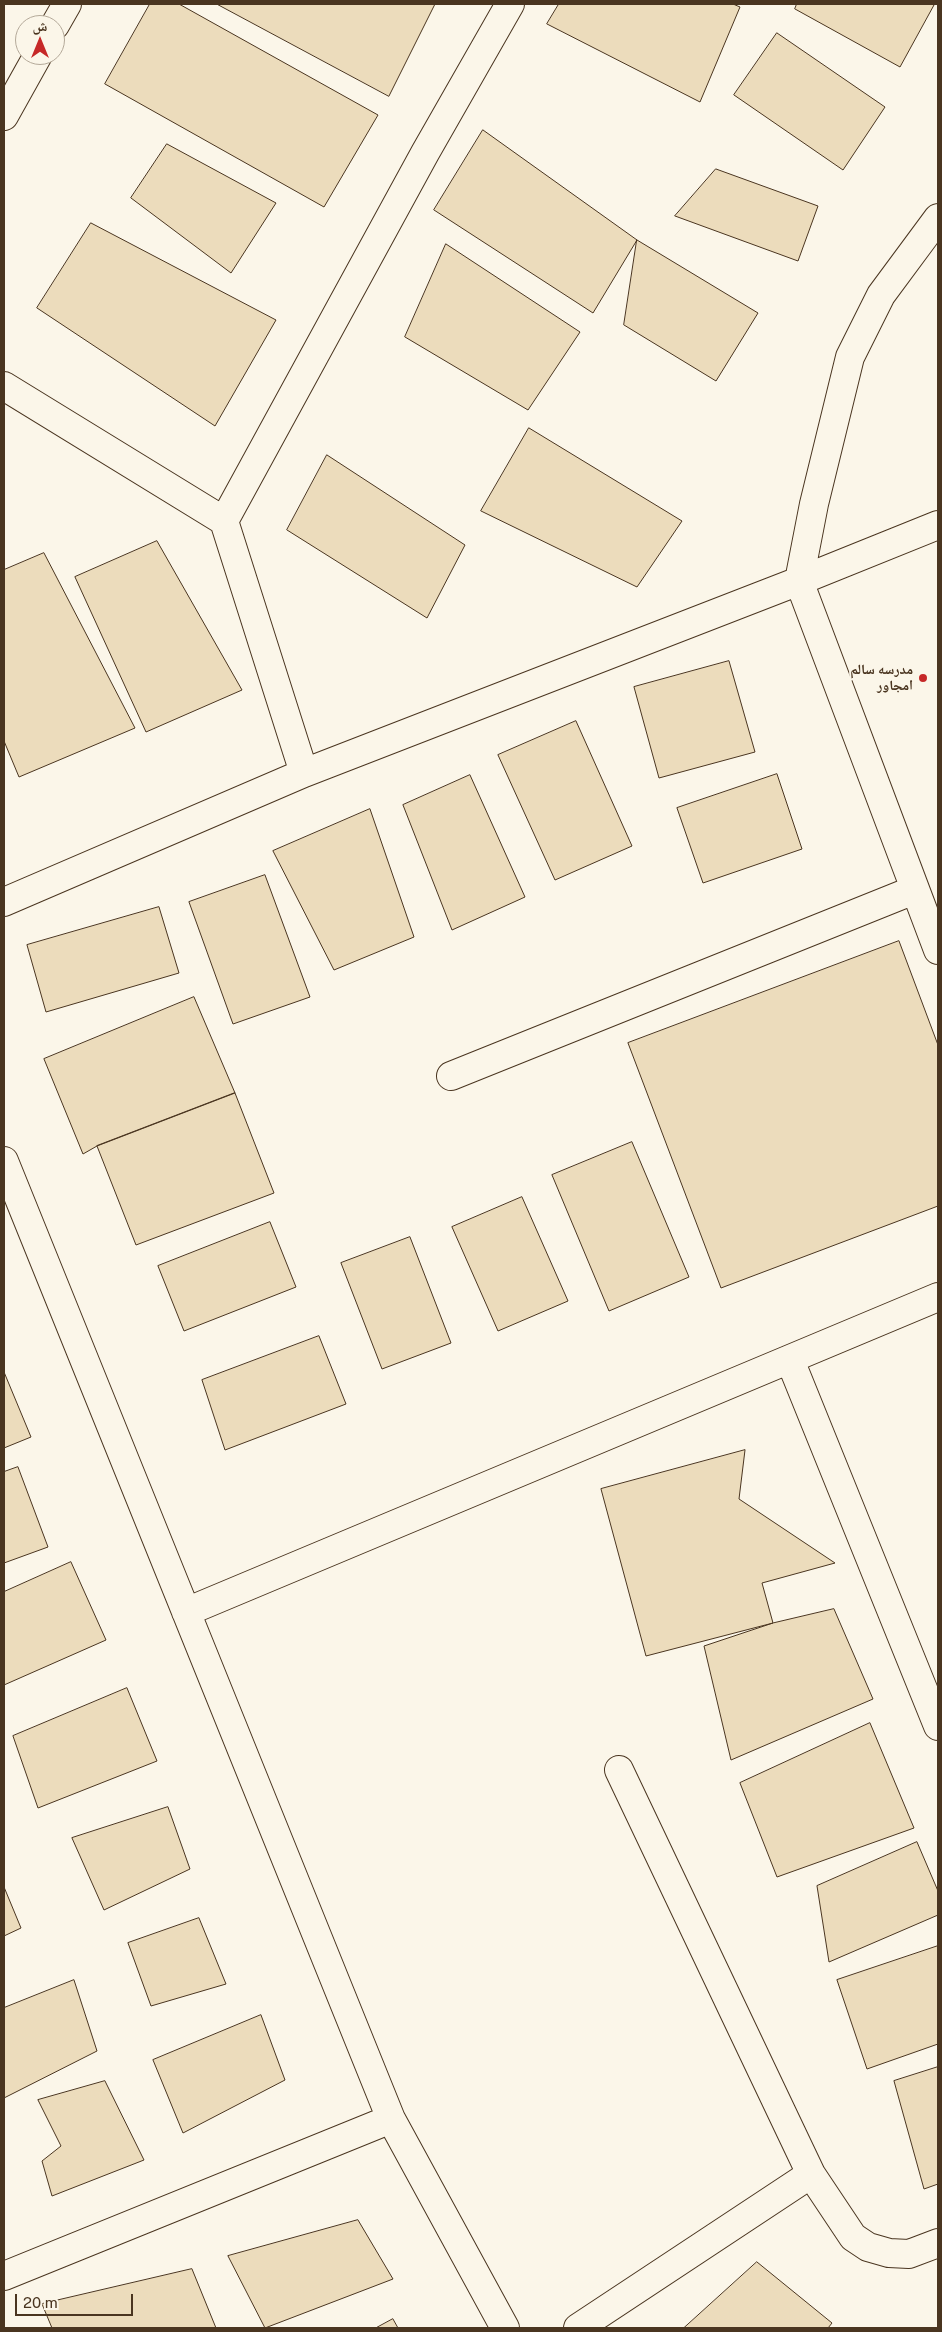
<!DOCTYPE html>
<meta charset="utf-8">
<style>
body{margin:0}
#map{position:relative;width:942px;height:2332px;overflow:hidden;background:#fbf6e9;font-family:"Public Sans","Noto Naskh Arabic",sans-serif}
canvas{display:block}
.frame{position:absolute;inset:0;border:5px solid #4a3520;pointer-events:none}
.north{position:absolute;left:15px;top:15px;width:50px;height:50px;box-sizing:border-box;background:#fbf6e9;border:1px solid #b4a999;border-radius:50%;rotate:0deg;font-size:14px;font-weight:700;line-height:20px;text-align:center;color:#4a3520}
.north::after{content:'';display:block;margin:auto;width:18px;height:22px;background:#c62828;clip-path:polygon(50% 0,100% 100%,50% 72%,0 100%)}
.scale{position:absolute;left:15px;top:2294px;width:118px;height:22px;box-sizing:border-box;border:2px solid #4a3520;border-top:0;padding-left:6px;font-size:15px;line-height:18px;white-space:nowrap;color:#4a3520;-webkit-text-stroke:4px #fbf6e9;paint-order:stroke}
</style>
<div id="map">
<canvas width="942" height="2332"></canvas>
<div class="frame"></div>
<div class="north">ش</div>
<div class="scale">20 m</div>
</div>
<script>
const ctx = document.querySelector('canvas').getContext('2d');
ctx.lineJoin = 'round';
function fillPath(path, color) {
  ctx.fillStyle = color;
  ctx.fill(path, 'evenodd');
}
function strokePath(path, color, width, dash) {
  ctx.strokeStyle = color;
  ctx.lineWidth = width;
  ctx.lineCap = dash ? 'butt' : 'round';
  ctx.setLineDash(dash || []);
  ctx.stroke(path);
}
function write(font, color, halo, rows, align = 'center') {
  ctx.font = font + ' "Public Sans","Noto Naskh Arabic",sans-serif';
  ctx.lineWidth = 4;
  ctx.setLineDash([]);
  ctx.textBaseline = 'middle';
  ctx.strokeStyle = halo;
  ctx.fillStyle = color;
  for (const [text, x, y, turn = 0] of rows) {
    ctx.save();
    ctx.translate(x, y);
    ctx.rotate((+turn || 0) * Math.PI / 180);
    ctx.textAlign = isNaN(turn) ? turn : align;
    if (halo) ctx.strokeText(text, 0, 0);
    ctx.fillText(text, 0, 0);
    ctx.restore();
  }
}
const building = new Path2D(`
 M150,4H179L378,115L324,207L105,84Z
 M217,4H435L389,96Z
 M559,4H733L740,7L700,102L547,24Z
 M797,4H931L934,5L900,67L795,9Z
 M777,33L885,107L843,170L734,95Z
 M483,130L637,240L593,313L434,210Z
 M167,144L276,203L231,273L131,198Z
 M716,169L818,206L798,261L675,216Z
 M91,223L276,320L215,426L37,308Z
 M637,240L758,313L716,381L624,325Z
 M446,244L580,332L528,410L405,337Z
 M529,428L682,521L637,587L481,511Z
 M327,455L465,545L427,618L287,530Z
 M157,541L242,690L146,732L75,577Z
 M44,553L135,728L19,777L4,741V570Z
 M729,661L755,752L659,778L634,687Z
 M576,721L632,846L555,880L498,755Z
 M777,774L802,849L703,883L677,808Z
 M470,775L525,897L452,930L403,805Z
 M370,809L414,937L334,970L273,851Z
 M265,875L310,997L233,1024L189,902Z
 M159,907L179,973L46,1012L27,945Z
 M899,941L938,1045V1206L721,1288L628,1043Z
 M194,997L235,1093L97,1146L83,1154L44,1059Z
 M235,1093L274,1193L136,1245L97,1146Z
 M632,1142L689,1277L609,1311L552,1175Z
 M522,1197L568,1301L498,1331L452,1227Z
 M270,1222L296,1287L184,1331L158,1266Z
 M410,1237L451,1343L382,1369L341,1263Z
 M319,1336L346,1404L225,1450L202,1380Z
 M4,1372L31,1437L4,1448Z
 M745,1450L739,1499L835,1563L762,1583L773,1623L646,1656L601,1489Z
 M18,1467L48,1547L4,1563V1472Z
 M71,1562L106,1640L4,1685V1592Z
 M834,1609L873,1699L731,1760L704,1646L773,1623Z
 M127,1688L157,1761L38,1808L13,1736Z
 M870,1723L914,1828L777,1877L740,1783Z
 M168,1807L190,1869L104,1910L72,1838Z
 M917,1842L938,1891V1915L829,1962L817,1886Z
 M4,1887L21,1928L4,1936Z
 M199,1918L226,1984L151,2006L128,1943Z
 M938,1946V2044L867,2069L837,1980Z
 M74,1980L97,2051L4,2098V2008Z
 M261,2015L285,2080L183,2133L153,2060Z
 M938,2067V2184L924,2189L894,2081Z
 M105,2081L144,2160L52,2196L42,2161L61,2146L38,2100Z
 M358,2220L393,2279L265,2328L228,2256Z
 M757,2262L832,2323L828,2328H684Z
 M192,2269L216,2328H52L42,2304Z
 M393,2319L398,2328H376Z`);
const minor = new Path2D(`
 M55,25L67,4
 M4,116L38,55
 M4,386L224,521
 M938,525L799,581L938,950
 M304,773L224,521L425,153L510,4
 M4,902L304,773L799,581L814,504L850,357L881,295L938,218
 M451,1076L914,890
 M4,1161L391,2119L505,2328
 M790,1360L938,1726
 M186,1612L938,1297
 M619,1770L811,2174L853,2237L868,2247L889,2253L909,2254L938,2243
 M4,2276L391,2119
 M578,2328L811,2174`);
const markers = [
 [923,678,5,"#c62828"]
];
const poiNames = [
 ["مدرسه سالم",913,670],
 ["امجاور",913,686]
];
fillPath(building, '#ecdcbc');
strokePath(building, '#4a3520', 1);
strokePath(minor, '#4a3520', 30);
strokePath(minor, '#fbf6e9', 28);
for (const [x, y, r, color] of markers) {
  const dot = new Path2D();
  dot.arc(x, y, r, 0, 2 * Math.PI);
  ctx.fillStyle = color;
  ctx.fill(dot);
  strokePath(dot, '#fbf6e9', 2);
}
write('bold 14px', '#4a3520', '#fbf6e9', poiNames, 'right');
</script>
